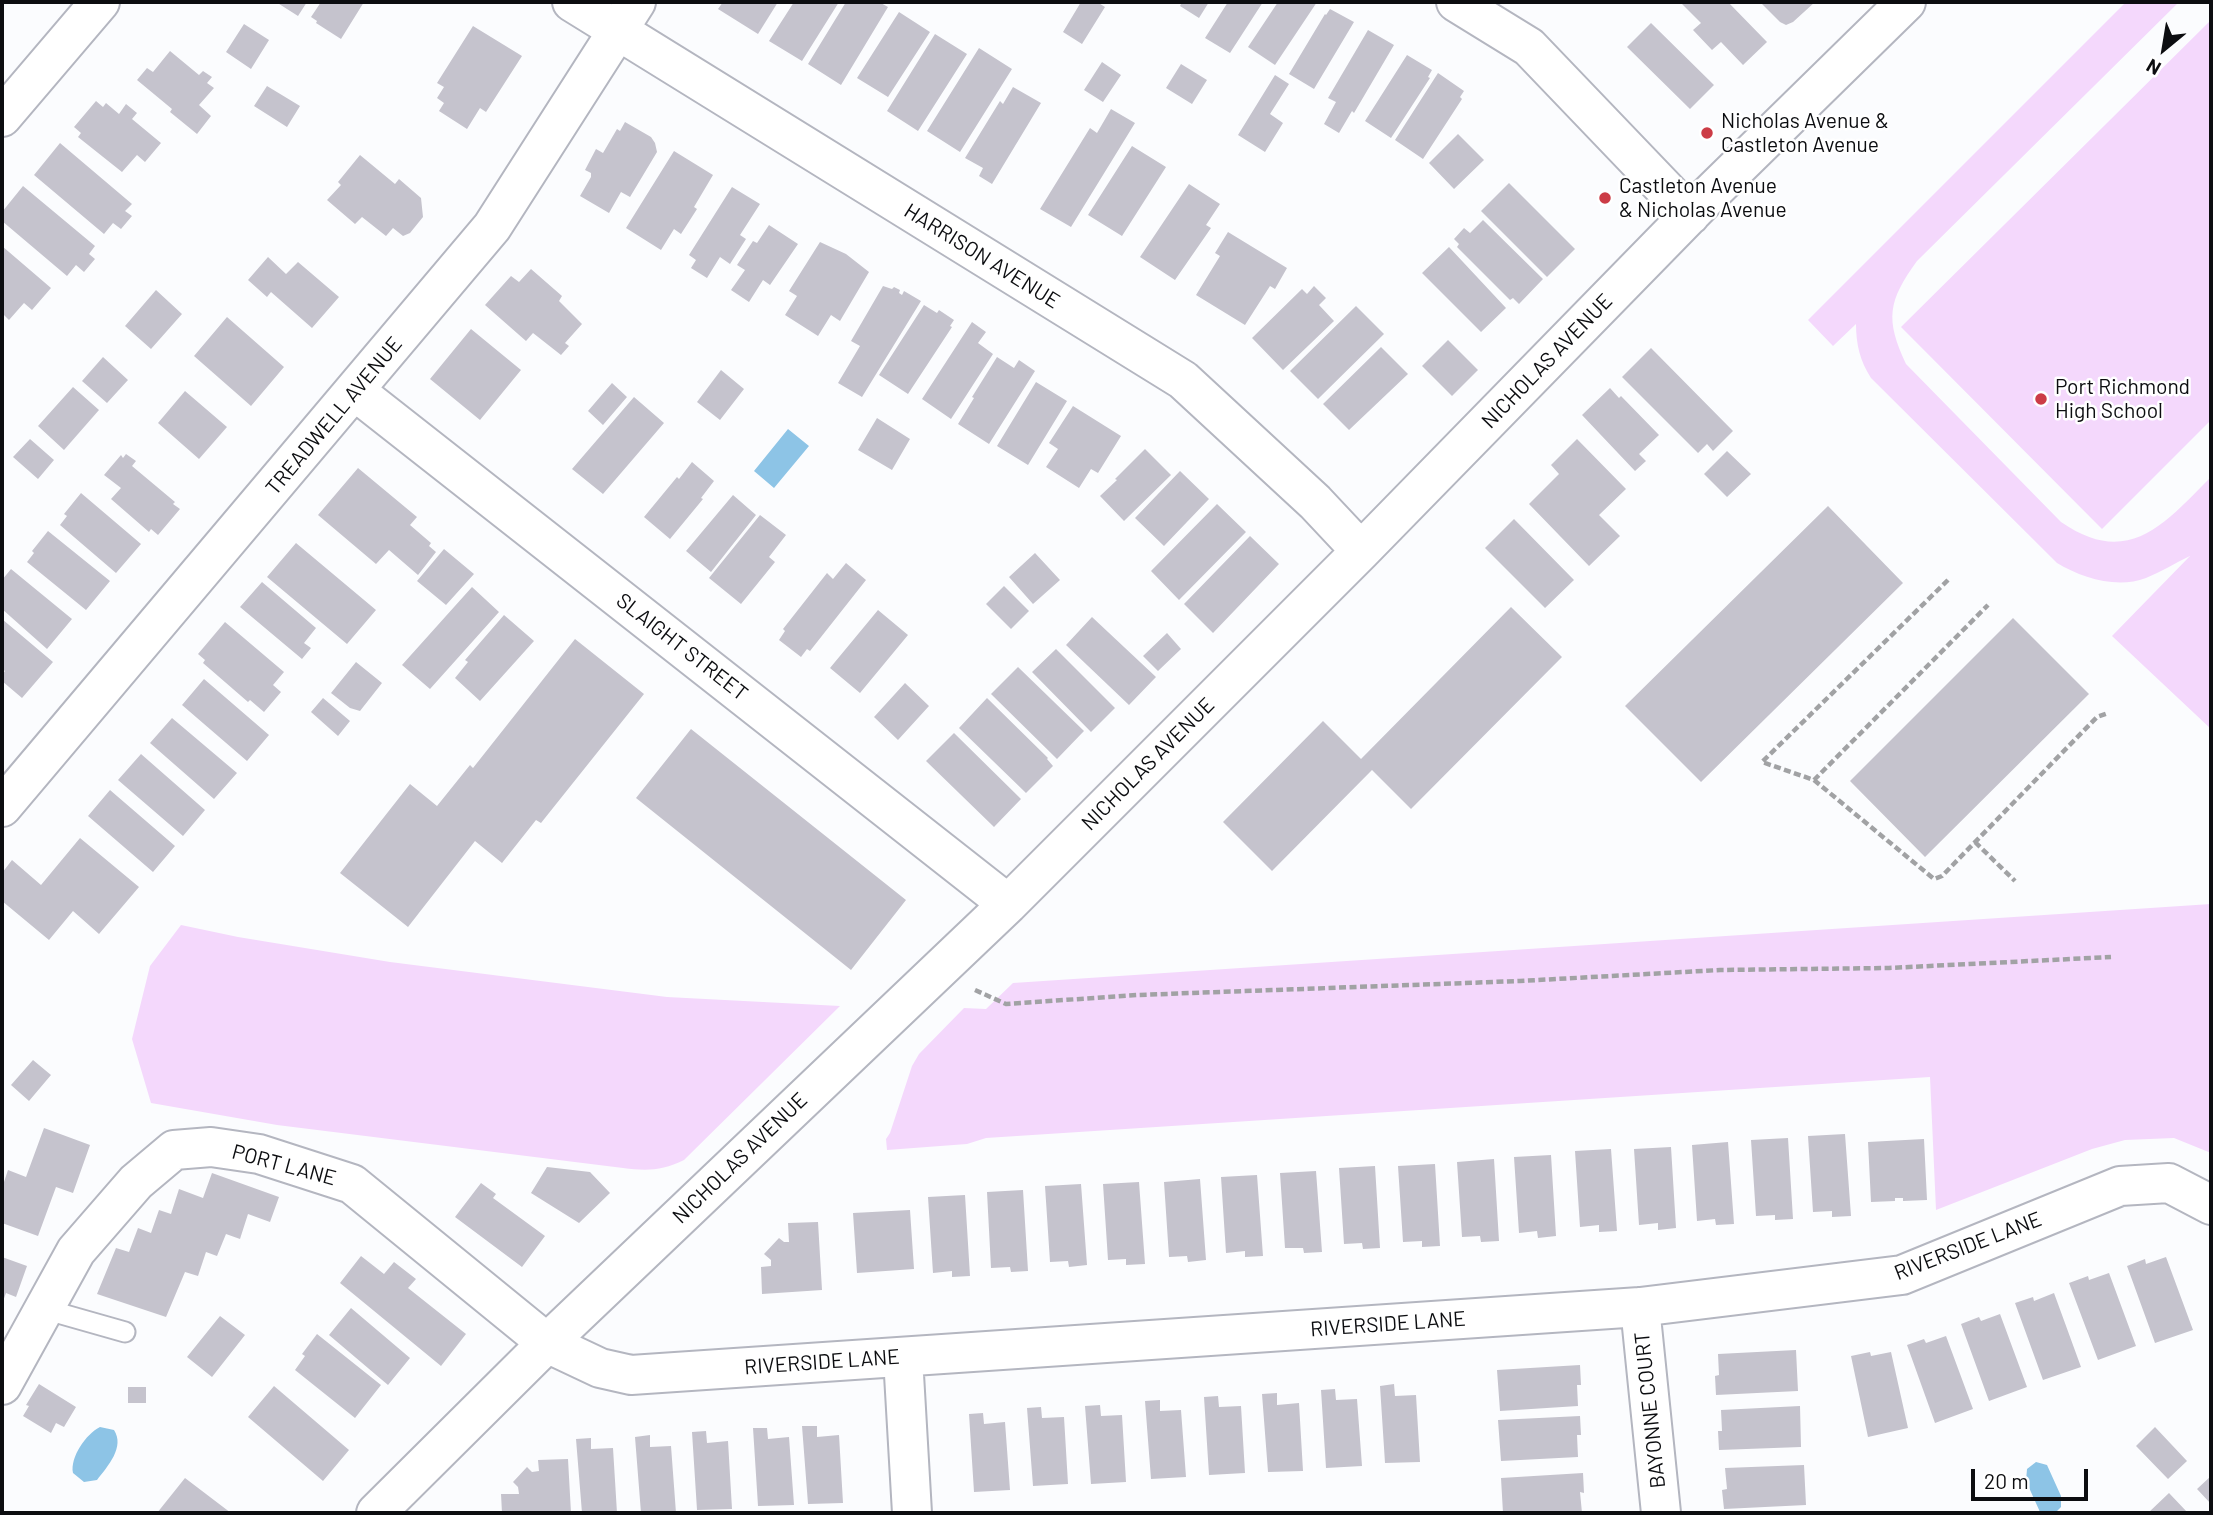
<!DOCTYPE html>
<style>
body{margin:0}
#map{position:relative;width:2213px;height:1515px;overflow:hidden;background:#fbfcfe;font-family:Barlow,sans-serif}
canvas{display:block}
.frame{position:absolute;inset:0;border:4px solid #0c0d10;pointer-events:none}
.north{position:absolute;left:2129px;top:14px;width:70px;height:70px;-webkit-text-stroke:5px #fff;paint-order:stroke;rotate:210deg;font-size:19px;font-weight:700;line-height:28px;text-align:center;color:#0c0d10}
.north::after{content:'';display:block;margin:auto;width:24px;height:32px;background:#0c0d10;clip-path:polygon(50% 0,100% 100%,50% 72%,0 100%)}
.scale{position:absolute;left:1971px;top:1469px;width:117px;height:32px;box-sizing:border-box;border:4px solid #0c0d10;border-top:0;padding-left:9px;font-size:21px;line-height:24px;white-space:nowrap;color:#0c0d10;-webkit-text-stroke:5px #fff;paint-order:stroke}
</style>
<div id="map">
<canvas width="2213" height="1515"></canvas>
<div class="frame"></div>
<div class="north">N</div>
<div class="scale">20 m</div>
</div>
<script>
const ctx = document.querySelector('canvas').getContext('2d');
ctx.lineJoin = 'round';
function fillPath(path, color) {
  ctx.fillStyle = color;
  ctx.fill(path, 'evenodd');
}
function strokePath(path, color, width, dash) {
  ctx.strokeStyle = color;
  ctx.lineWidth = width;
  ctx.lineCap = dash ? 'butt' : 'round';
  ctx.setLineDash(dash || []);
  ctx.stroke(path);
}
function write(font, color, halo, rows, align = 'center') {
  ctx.font = font + ' Barlow,sans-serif';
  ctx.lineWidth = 5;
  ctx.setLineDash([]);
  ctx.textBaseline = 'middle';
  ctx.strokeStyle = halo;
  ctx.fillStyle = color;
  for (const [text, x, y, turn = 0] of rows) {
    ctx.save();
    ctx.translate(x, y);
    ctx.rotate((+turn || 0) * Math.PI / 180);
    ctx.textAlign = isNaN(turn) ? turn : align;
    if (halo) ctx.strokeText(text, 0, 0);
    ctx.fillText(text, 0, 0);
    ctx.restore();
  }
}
const green = new Path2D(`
 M2126,2H2179L1917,261C1888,301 1885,319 1906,364L2061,522C2129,569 2165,523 2211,477V729L2112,636L2190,556C2175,563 2161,572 2146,578C2117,589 2082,578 2057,563L1871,378C1860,361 1856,344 1856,324L1833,346L1808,320Z
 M2211,20V420L2102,529L1901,327Z
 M2211,904V1153L2174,1138L2125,1140L2092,1149L1936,1210L1930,1077L986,1138L967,1144L887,1150L886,1139L890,1133L912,1066L919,1054L964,1008L986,1009L1013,983Z
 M181,925L238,937L390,962L667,997L840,1006L684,1160C662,1171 646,1171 623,1168L277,1125L151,1103L132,1039L150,966Z`);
const water = new Path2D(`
 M788,429L809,446L774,488L754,471Z
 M100,1427L114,1430C125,1447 108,1466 97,1480L84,1482L73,1473C70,1457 86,1434 100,1427Z
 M2036,1462L2047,1465L2061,1496V1507L2055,1513L2040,1512L2026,1481L2027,1469Z`);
const building = new Path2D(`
 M276,2H307L298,16Z
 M321,2H364L341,39L316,23L317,21L311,17Z
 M723,2H778L758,34L718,9Z
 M794,2H839L802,61L769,41Z
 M846,2H879L888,7L841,85L808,64Z
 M1081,2H1097L1105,7L1082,44L1063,32Z
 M1182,2H1209L1199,18L1180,6Z
 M1228,2H1263L1230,53L1205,38Z
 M1278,2H1317L1275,65L1248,47Z
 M1680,2H1728L1767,42L1743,65L1721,42L1712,50L1693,30L1701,23Z
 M1760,2H1815L1793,22L1786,25L1780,22Z
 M1330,9L1354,22L1314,89L1289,74L1325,14L1326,15Z
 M899,12L930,32L888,97L857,78Z
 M1651,23L1714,85L1690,109L1627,47Z
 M244,24L269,40L251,69L226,52Z
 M473,26L522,56L486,112L480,108L467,129L439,111L444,103L437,98L444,87L437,83Z
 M1368,30L1394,45L1354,113L1352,111L1339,133L1324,124L1336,102L1328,98Z
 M935,34L967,54L918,131L887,111Z
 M979,48L1012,69L960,152L927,131Z
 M170,51L199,75L203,71L212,77L207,83L214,88L199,105L211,116L197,134L170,112L172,109L137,80L147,68L153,72Z
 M1407,55L1432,70L1428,77L1430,78L1391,138L1365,121Z
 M1102,62L1121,75L1103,102L1084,90Z
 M1181,64L1207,80L1192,104L1166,88Z
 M1438,73L1464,91L1460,97L1462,99L1423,159L1395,140Z
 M1275,75L1289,84L1270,114L1283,123L1265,152L1238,135Z
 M267,86L300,106L287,127L254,106Z
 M1013,87L1041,103L992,184L979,176L983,168L965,158L1000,101L1003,104Z
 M96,101L103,107L106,103L119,114L126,104L137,113L132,119L161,143L145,162L137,155L122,172L78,137L81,133L74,127Z
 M1111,109L1135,123L1071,227L1040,209L1090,128L1097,133Z
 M625,122L651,137L655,143L657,152L630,197L621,192L609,213L580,196L591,177V173L585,170L596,149L603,153L617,129L620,131Z
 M1458,134L1484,160L1454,189L1429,163Z
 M60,143L132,204L125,211L132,216L121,229L113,223L104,234L34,175Z
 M1132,146L1166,167L1122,236L1088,215Z
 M674,151L713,175L694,207L697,209L681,234L674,229L661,250L626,228Z
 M360,155L395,184L399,179L421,198L423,217L410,233L403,236L393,228L386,236L362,217L355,224L327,200L341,185L338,182Z
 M1509,183L1575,249L1547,277L1481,211Z
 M1189,184L1220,204L1206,225L1211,228L1175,280L1140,257Z
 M23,186L95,246L89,254L95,259L84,272L76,265L67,276L2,221V212Z
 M732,187L760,204L740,235L746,239L730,264L720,257L707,278L691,268L696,260L689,255Z
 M1483,220L1543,279L1519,304L1513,298L1510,300L1457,247L1459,244L1454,239L1464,228L1470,233Z
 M769,225L798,244L770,285L763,280L749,302L731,290L745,270L737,265L753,241L757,243Z
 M1228,232L1287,268L1275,289L1270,286L1245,325L1196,295L1220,256L1215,253Z
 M820,242L846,254L869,272L840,321L831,315L818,336L785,315L797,296L789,291Z
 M2,246L51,288L32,310L24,303L9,320L2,313Z
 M1449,247L1506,308L1481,332L1422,273Z
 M268,257L286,274L298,262L339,297L312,328L271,292L267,297L248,280Z
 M531,269L562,296L559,301L582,324L565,343L569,346L561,355L533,333L526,341L485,305L511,276L519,282Z
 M883,286L892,289L894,287L900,290L899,293L902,295L904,291L921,301L862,397L838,383L860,346L851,341Z
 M1314,286L1326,298L1319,305L1334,321L1283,370L1252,338L1302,289L1307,294Z
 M156,290L182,314L151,349L125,326Z
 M924,305L937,313L939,310L954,320L950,326L952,327L908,394L879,375Z
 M1356,306L1384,334L1318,399L1290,371Z
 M227,317L284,367L251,406L194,356Z
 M972,322L986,332L978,343L993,354L951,419L922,399Z
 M471,329L521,370L480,420L430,379Z
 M1448,340L1478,370L1452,396L1422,366Z
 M1381,347L1408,374L1349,430L1323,404Z
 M1651,348L1733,431L1713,451L1707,444L1698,453L1622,377Z
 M103,357L128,380L107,403L82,381Z
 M997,357L1014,368L1019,360L1035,371L989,444L958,424L974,398L972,397Z
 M721,370L744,389L720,420L697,402Z
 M1036,382L1067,401L1028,465L997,446Z
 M612,383L627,397L603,425L588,411Z
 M73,387L99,410L64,450L38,426Z
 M1610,388L1619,398L1621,396L1659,435L1639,454L1646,461L1635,471L1582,415Z
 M185,391L227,427L199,459L158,423Z
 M634,397L664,423L603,494L572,469Z
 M1073,406L1121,436L1098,473L1091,469L1079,488L1046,467L1058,449L1049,443Z
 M877,418L910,439L892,470L858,450Z
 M30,439L54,460L38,479L13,457Z
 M1577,439L1626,489L1599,515L1620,536L1589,566L1529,504L1559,474L1551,465Z
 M1145,449L1171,475L1124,521L1100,496L1117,480L1115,479Z
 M1727,451L1751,474L1727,497L1704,474Z
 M126,454L136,461L132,466L175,502L173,504L180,509L158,535L151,529L149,532L111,499L121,488L104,475L121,455L123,458Z
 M692,462L714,481L701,498L703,499L670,539L644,517L677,477L679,479Z
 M358,468L417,517L410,525L431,543L429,546L436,552L418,575L389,550L376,564L318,515Z
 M1180,471L1209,499L1164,546L1135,518Z
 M81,493L141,544L116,573L60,525L67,516L64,514Z
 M733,495L756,515L711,572L686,551Z
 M1217,504L1246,532L1179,600L1151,571Z
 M1828,506L1903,583L1701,782L1625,706Z
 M760,515L786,535L769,557L775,562L741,604L709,578Z
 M1514,519L1574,580L1545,608L1485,548Z
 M48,531L110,581L86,610L27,562L34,553L32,551Z
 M1250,536L1279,564L1213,633L1184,604Z
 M296,543L376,610L347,644L267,577Z
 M444,549L474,574L446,605L417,581Z
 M1035,553L1060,580L1033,604L1009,577Z
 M846,563L866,580L810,651L807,649L801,657L779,640L785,631L783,629L827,573L833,579Z
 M11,569L72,619L47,649L2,609V580Z
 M262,582L316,628L304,643L311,648L302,659L240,607Z
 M1004,586L1029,611L1011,629L986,604Z
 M472,587L499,612L430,689L402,665Z
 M1511,607L1562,657L1411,809L1372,770L1272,871L1223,822L1323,721L1361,759Z
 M878,610L908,635L860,693L830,668Z
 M504,615L534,641L480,701L455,678L468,662L465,660Z
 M1092,617L1156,677L1129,705L1066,645Z
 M2013,618L2089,694L1925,857L1850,781Z
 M2,619L53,662L22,698L2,681V675L5,671L2,669Z
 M225,622L284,672L273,685L281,692L264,712L250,700L248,702L203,663L205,660L198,654Z
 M1167,633L1181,649L1158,671L1143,656Z
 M575,639L644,694L541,823L536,820L502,863L475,841L408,927L340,873L410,784L437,806L470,765L473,768Z
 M1056,649L1115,708L1091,732L1032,672Z
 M356,662L382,683L360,711L350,708L331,693Z
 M1018,667L1084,731L1057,759L991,694Z
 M204,679L269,735L247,761L182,705Z
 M905,683L929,706L898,740L874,717Z
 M323,698L350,721L338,736L311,712Z
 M987,698L1048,758L1047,759L1053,766L1026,793L959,728Z
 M172,718L237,773L214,799L150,743Z
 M691,729L906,900L851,970L636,798Z
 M954,733L1021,799L994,827L926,761Z
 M141,754L205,810L183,836L118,780Z
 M110,790L175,846L153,872L88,816Z
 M80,838L139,887L99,934L73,911L49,940L2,901V873L12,860L41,885Z
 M33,1060L51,1075L29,1101L11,1085Z
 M44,1128L90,1145L73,1193L56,1187L38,1236L2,1223V1188L8,1170L26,1177Z
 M1845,1134L1851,1216L1832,1217V1211L1813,1212L1808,1136Z
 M1788,1138L1793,1219L1775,1220V1215L1756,1216L1751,1140Z
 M1924,1139L1927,1200L1903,1201V1198H1895V1201L1871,1202L1868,1142Z
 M1728,1142L1734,1224L1716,1225L1715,1219L1697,1221L1692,1145Z
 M1671,1147L1676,1228L1658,1230V1223L1639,1225L1634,1149Z
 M1611,1149L1617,1231L1599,1232V1225L1580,1227L1575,1151Z
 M1551,1155L1556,1236L1538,1238L1537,1231L1519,1233L1514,1157Z
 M1494,1159L1499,1241L1481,1242L1480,1236L1462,1237L1457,1162Z
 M1435,1164L1440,1246L1422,1247V1241L1403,1242L1398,1166Z
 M1375,1166L1380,1248L1363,1249L1362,1243L1344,1244L1339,1168Z
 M547,1167L590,1172L610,1193L579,1223L531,1193Z
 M1316,1171L1322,1252L1304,1253L1303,1248H1285L1280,1173Z
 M212,1173L279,1197L270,1222L248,1214L240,1239L226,1234L217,1256L206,1252L198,1276L185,1272L166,1317L97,1294L116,1248L129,1252L138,1228L151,1233L159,1210L171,1214L179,1189L203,1198Z
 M1257,1175L1263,1256L1245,1257V1251L1226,1253L1221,1177Z
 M1200,1179L1206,1260L1188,1262L1187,1256L1169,1257L1164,1182Z
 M1139,1182L1145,1264L1126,1265V1259L1108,1260L1103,1184Z
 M481,1183L496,1194L493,1198L545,1236L522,1267L455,1217Z
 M1081,1184L1087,1265L1069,1267L1068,1261L1050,1262L1045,1186Z
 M1023,1190L1028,1271L1011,1272L1010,1267L991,1268L987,1192Z
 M965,1195L970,1276L952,1277V1271L933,1273L928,1197Z
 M910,1210L914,1269L857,1273L853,1213Z
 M818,1222L822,1290L762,1294L761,1267L771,1266V1260L764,1254L779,1238L784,1242H789L788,1223Z
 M361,1256L384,1274L394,1262L416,1279L408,1288L466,1334L441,1366L340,1283Z
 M2,1257L27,1266L16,1297L6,1293L2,1304Z
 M2166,1257L2193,1330L2155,1343L2127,1266L2145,1259L2146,1264Z
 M2109,1273L2136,1346L2098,1360L2069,1283L2088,1276L2089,1280Z
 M2054,1293L2081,1367L2043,1380L2015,1303L2033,1297L2034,1301Z
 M351,1308L410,1358L388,1385L329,1335Z
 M2000,1314L2027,1387L1989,1401L1961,1324L1979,1317L1981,1321Z
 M220,1316L245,1335L212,1377L187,1357Z
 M317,1334L381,1385L355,1418L295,1370L305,1356L302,1354Z
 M1946,1336L1973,1409L1935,1423L1907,1345L1924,1339L1926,1343Z
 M1796,1350L1798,1391L1716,1395L1715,1376L1719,1375L1718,1354Z
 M1870,1352L1871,1356L1891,1352L1908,1428L1868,1437L1851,1356Z
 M1580,1365L1581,1385H1577L1578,1406L1500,1411L1497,1370Z
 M39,1384L76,1407L64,1427L56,1423L51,1433L23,1416L29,1406L26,1405Z
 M1394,1384L1395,1396L1416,1395L1420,1462L1385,1463L1380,1386Z
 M274,1386L349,1450L323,1481L248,1417Z
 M128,1387H146V1403H128Z
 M1335,1389L1336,1400L1357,1399L1362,1466L1326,1468L1321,1390Z
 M1277,1393V1405L1299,1403L1303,1471L1268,1472L1262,1394Z
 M1218,1396L1219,1407L1241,1406L1245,1473L1209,1475L1204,1397Z
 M1160,1400V1411L1181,1410L1186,1477L1151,1479L1145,1401Z
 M1100,1405L1101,1416L1122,1415L1126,1482L1091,1484L1085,1406Z
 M1800,1406L1801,1447L1719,1450L1718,1431H1722L1721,1410Z
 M1041,1407L1042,1418L1064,1417L1068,1484L1033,1486L1027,1408Z
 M983,1413L984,1424L1005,1422L1010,1490L974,1492L969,1414Z
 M1580,1416L1581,1435H1577L1578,1457L1501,1461L1498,1420Z
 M802,1426H817V1437L839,1435L843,1503L808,1504Z
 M2155,1427L2187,1461L2168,1479L2136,1446Z
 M753,1428H767L768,1439L789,1437L794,1505L758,1506Z
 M706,1431L707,1443L728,1441L732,1509L697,1510L692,1432Z
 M650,1435V1447L671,1446L676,1513H641L635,1437Z
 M591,1438V1449L613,1448L617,1513H582L576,1439Z
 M568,1459L571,1513H502L501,1494H519L518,1487L513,1482L527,1467L532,1472L539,1471L538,1460Z
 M1804,1465L1806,1505L1724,1509L1722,1490L1727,1489L1725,1468Z
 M1583,1473L1584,1493L1580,1492L1582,1513H1503L1501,1478Z
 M2211,1476V1504L2197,1489Z
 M185,1478L231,1513H157Z
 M2169,1493L2188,1513H2148Z`);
const path = new Path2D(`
 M1948,580L1762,762L1814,780L1988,605
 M1814,780L1934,879L1942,876L2097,717L2108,713
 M1975,842L2015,881
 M975,990L1006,1004L1137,995L1520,981L1720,970L1889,968L2111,957`);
const lane = new Path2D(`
 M44,1309L125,1332`);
const street = new Path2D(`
 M572,2L1183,380L1315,502L1361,551
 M1456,2L1529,47L1690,215
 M2,117L100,2
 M355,391L1008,904
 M2,807L492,227L636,2
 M1640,1307L1661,1513
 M903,1357L912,1513
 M2,1385L76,1251L136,1182L174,1150L211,1147L259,1154L352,1184L547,1343L600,1368L631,1375L1640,1307L1902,1275L2120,1186L2169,1183L2211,1205
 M376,1513L547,1343L1008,904L1361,551L1709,195L1906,2`);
const markers = [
 [1707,133,7,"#cc3c46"],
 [1605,198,7,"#cc3c46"],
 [2041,399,7,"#cc3c46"]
];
const poiNames = [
 ["Nicholas Avenue &",1721,121],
 ["Castleton Avenue",1721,145],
 ["Castleton Avenue",1619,186],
 ["& Nicholas Avenue",1619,210],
 ["Port Richmond",2055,387],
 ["High School",2055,411]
];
const streetNames = [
 ["HARRISON AVENUE",982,256,32],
 ["NICHOLAS AVENUE",1547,361,-46],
 ["TREADWELL AVENUE",334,416,-50],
 ["SLAIGHT STREET",682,647,38],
 ["NICHOLAS AVENUE",1148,764,-45],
 ["NICHOLAS AVENUE",740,1158,-44],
 ["PORT LANE",284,1165,15],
 ["RIVERSIDE LANE",1968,1246,-21],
 ["RIVERSIDE LANE",1388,1324,-4],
 ["RIVERSIDE LANE",822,1362,-4],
 ["BAYONNE COURT",1650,1410,-96]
];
fillPath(green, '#f4d8fc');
fillPath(water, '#8dc4e6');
fillPath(building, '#c5c3cd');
strokePath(lane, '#b4b6c0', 23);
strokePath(street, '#b4b6c0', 42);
strokePath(path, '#a1a2a4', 4.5, [7, 3.5]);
strokePath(lane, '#fff', 19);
strokePath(street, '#fff', 38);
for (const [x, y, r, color] of markers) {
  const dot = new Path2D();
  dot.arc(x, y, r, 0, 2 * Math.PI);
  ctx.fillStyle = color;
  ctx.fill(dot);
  strokePath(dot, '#fff', 2.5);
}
write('21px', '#0c0d10', '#fff', poiNames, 'left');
write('21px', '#0c0d10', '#fff', streetNames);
</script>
